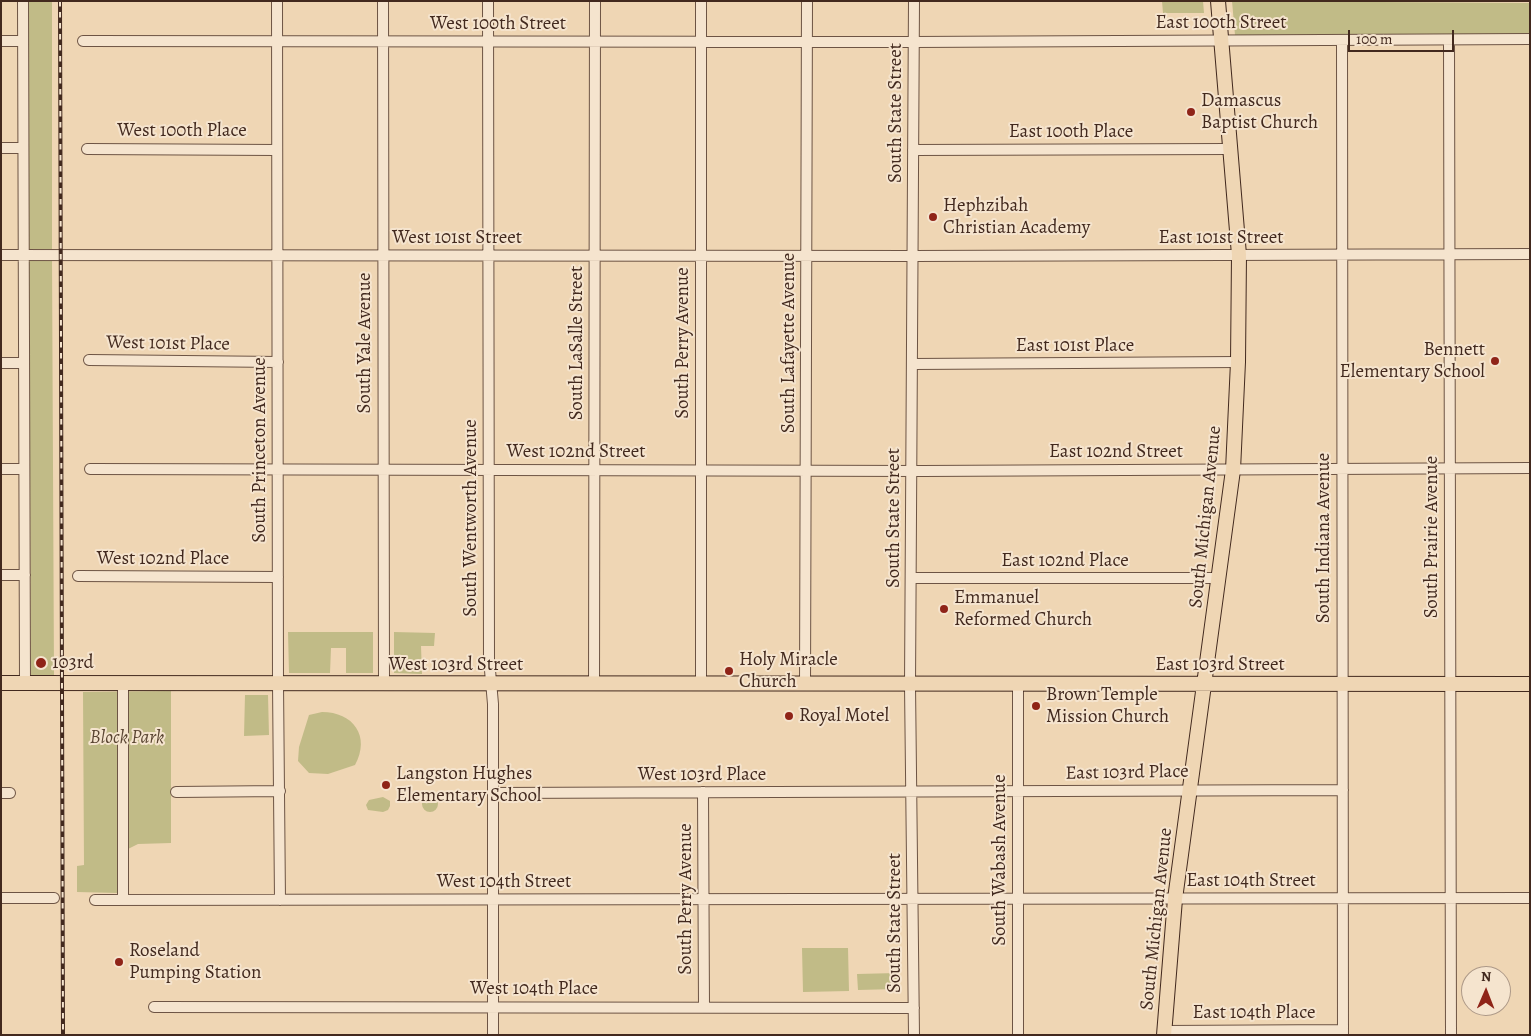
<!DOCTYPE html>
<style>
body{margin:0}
#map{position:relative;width:1531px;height:1036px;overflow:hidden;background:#efd6b4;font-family:Alegreya,serif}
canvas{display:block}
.frame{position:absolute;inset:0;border:2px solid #42291e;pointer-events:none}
.north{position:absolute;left:1461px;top:966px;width:50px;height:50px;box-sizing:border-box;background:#f5e4ce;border:1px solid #ad9988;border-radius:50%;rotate:1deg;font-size:14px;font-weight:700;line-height:20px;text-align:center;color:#42291e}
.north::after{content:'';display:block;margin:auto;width:18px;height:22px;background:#8f2418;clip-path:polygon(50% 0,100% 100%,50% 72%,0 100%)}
.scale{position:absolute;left:1348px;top:30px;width:106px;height:22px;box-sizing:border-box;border:2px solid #42291e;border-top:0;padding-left:6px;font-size:15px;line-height:18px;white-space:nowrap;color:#42291e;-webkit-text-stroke:4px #f5e4ce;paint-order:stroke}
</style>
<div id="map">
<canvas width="1531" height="1036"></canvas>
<div class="frame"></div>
<div class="north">N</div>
<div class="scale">100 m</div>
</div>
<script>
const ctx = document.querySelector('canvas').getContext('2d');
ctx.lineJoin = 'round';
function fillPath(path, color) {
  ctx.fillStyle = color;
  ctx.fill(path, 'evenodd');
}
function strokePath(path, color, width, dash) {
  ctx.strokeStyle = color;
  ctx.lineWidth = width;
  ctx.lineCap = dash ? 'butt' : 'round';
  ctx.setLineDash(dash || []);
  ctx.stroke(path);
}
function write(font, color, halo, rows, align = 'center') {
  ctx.font = font + ' Alegreya,serif';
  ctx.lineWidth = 4;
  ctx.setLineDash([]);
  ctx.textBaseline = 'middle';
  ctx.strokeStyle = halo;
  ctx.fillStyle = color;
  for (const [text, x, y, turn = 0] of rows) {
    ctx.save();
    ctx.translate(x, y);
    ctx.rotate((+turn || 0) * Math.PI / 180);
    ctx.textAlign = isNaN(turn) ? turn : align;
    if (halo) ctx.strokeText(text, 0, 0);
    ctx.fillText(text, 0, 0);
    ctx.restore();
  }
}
const green = new Path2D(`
 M28,1H52V249H29Z
 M1162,1H1203L1204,13H1163Z
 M1232,1L1530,3V34L1235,35Z
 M29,259H52L54,676H31Z
 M288,632H373V673H346V648H331L330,673H289Z
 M394,632L435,633L434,646H421L422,674L394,673Z
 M171,691V843L138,844L118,854V893L77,892V866L84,865L83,692Z
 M245,695H268L269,735L244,736Z
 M322,712C353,712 371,736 355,765L328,774L309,773L298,761L299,747L309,715Z
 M422 804a8 8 0 1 1 16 0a8 8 0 1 1-16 0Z
 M383,797L390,801V806L388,810L383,812L368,810L366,805L369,800Z
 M802,948H848L849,991L803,992Z
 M897,973V989L858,990L857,974Z`);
const minor = new Path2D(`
 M23,1L25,683
 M277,1L278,684L280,900
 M383,1L384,684
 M488,1L489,659L493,704V1035
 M914,1L910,685L914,1035
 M1342,40L1343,1035
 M1449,40L1451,1035
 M1,41H23
 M83,41L913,42L1530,39
 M1,148H23
 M87,149L277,150
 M913,150L1229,149
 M1,255L913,256L1530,254
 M89,360L278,362
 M1,363H24
 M913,364L1238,362
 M1,469H24
 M90,469L922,471L1530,468
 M1,575H25
 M78,576L278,577
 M911,578H1220
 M123,683V900
 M594,684L595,1
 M701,684V1
 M805,684L807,1
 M1018,684V1035
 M176,792L280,791
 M703,792L704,1007
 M1,793H10
 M493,793L1343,790
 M1,898H54
 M95,900L1530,898
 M154,1007L914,1008
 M1165,1031L1343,1030`);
const major = new Path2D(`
 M1,683L1530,684
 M1164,1035L1175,899L1233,470L1238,362L1239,255L1218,1`);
const rail = new Path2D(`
 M60,1L63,1035`);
const markers = [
 [1191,112,5,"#8f2418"],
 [933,217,5,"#8f2418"],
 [1495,361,5,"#8f2418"],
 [944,609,5,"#8f2418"],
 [41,663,6,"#8f2418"],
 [729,671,5,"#8f2418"],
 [1036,706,5,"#8f2418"],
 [789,716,5,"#8f2418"],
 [386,785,5,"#8f2418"],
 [119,962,5,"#8f2418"]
];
const streetNames = [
 ["East 100th Street",1221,23],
 ["West 100th Street",498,24],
 ["South State Street",896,113,-90],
 ["West 100th Place",182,131],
 ["East 100th Place",1071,132],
 ["West 101st Street",457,238],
 ["East 101st Street",1221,238],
 ["South Yale Avenue",365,343,-90],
 ["South LaSalle Street",577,343,-90],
 ["South Perry Avenue",683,343,-90],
 ["South Lafayette Avenue",789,343,-90],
 ["West 101st Place",168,344,1],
 ["East 101st Place",1075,346],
 ["South Princeton Avenue",260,450,-90],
 ["West 102nd Street",576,452],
 ["East 102nd Street",1116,452],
 ["South Michigan Avenue",1206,517,-84],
 ["South Wentworth Avenue",471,518,-90],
 ["South State Street",894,518,-90],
 ["South Prairie Avenue",1432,537,-90],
 ["South Indiana Avenue",1324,538,-90],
 ["West 102nd Place",163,559],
 ["East 102nd Place",1065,561],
 ["West 103rd Street",456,665],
 ["East 103rd Street",1220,665],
 ["East 103rd Place",1127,773,-1],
 ["West 103rd Place",702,775],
 ["South Wabash Avenue",1000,860,-90],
 ["East 104th Street",1251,881],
 ["West 104th Street",504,882],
 ["South Perry Avenue",686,899,-90],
 ["South Michigan Avenue",1157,919,-84],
 ["South State Street",895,923,-90],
 ["West 104th Place",534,989],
 ["East 104th Place",1254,1013]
];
const poiNames = [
 ["Damascus",1201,101],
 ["Baptist Church",1201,123],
 ["Hephzibah",943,206],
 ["Christian Academy",943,228],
 ["Bennett",1485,350,"right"],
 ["Elementary School",1485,372,"right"],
 ["Emmanuel",954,598],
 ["Reformed Church",954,620],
 ["Holy Miracle",739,660],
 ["Church",739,682],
 ["103rd",52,663],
 ["Brown Temple",1046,695],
 ["Mission Church",1046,717],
 ["Royal Motel",799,716],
 ["Langston Hughes",396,774],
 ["Elementary School",396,796],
 ["Roseland",129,951],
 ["Pumping Station",129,973]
];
const parkNames = [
 ["Block Park",127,738]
];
fillPath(green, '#c1bb87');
strokePath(minor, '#6d5444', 12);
strokePath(major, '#42291e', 16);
strokePath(minor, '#f5e4ce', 10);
strokePath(major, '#efd6b4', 14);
strokePath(rail, '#42291e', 4);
strokePath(rail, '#f5e4ce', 2, [5.5]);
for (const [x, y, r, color] of markers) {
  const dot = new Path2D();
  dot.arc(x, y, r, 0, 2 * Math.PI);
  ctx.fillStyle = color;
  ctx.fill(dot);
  strokePath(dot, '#f5e4ce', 2);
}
write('19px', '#42291e', '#f5e4ce', streetNames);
write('19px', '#42291e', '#f5e4ce', poiNames, 'left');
write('italic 19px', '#5b4633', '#f5e4ce', parkNames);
</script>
